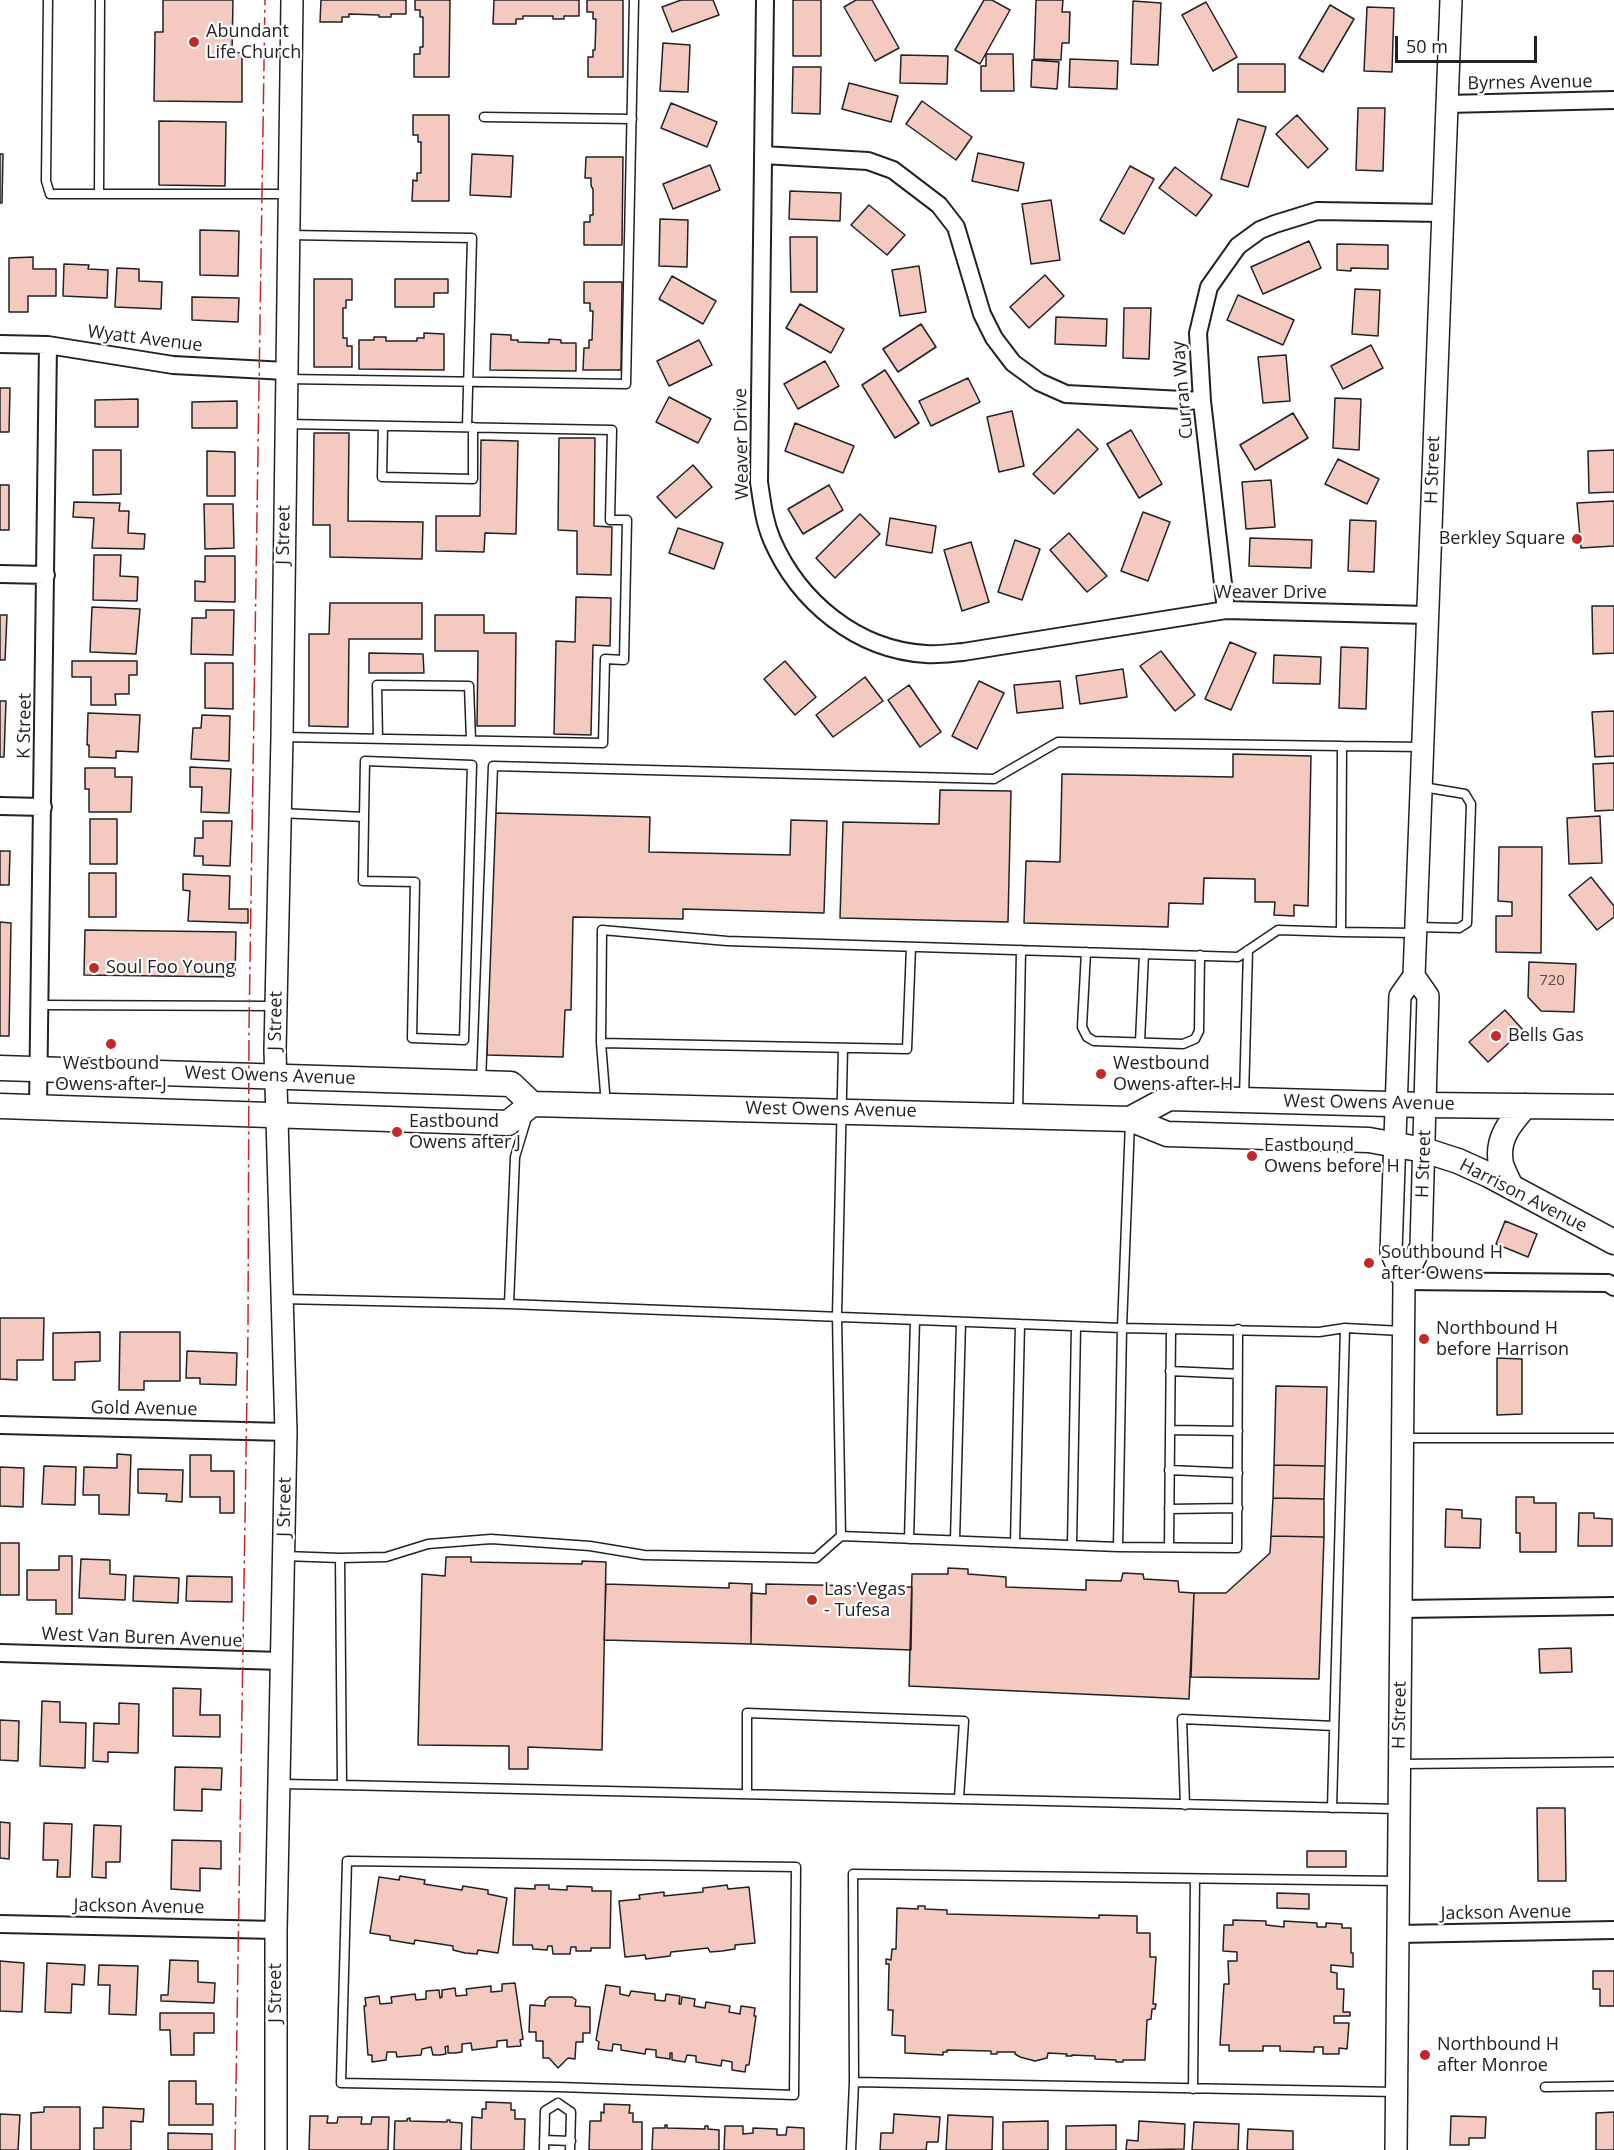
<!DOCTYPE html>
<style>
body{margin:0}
#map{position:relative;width:1614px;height:2150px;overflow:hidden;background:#fff;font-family:"Open Sans",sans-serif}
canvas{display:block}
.scale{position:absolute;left:1395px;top:36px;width:142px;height:27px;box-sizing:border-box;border:3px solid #222;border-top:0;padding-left:8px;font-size:18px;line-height:21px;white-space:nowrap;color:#222;-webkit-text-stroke:4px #fff;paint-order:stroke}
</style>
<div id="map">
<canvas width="1614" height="2150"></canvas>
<div class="scale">50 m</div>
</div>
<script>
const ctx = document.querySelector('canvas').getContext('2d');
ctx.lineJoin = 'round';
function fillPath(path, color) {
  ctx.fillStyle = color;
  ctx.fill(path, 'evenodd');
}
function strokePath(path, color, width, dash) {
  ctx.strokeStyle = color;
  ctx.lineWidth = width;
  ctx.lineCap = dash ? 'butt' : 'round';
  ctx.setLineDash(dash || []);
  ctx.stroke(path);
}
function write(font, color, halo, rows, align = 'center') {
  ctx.font = font + ' "Open Sans",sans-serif';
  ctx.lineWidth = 4.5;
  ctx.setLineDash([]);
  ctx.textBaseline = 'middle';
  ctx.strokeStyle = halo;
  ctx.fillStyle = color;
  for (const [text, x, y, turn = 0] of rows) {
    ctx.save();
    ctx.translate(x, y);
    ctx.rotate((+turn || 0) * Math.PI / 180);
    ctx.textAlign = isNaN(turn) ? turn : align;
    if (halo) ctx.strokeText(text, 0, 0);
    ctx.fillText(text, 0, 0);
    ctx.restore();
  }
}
const building = new Path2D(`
 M163,0H233L232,52L242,53V102L154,101L155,32H163Z
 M321,0H406V14H391V17H379V15L349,14V17H342V22H320Z
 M415,0H450L449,77H414V54H420V47H423V17H420V10H415Z
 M494,0H579V16H564V19H553V16H523V19H516V24H493Z
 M587,0H623V77H588V57H593V50H595L596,19H593V12H587Z
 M681,0H713L719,15L672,32L662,7Z
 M793,0H821V56H793Z
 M856,0H872L899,48L875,61L844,7Z
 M984,0H992L1010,10L980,64L955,50Z
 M1036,0H1063L1062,12H1070L1069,43H1062L1061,60L1034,59Z
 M1133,1L1161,3L1158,65L1131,64Z
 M1206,2L1237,57L1213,71L1182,15Z
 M1330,5L1354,19L1323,72L1299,58Z
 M1367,7L1394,8L1392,72L1364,71Z
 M663,43L690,45L688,92L660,91Z
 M986,54H1013L1014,91H981V66H986Z
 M901,55L948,56L947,84L900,83Z
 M1070,59L1118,61L1117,89L1069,87Z
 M1032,60L1059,62L1057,89L1031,87Z
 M1238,64H1285V92H1238Z
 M793,67H821L820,114L792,113Z
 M849,83L898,96L891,122L842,109Z
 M922,101L972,137L956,160L906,124Z
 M671,103L717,122L707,147L661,128Z
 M1358,108H1385L1383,171L1356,170Z
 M413,115H449V201H412L413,180L417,181V173H421V142H418V135H413Z
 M1297,115L1328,149L1308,168L1276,134Z
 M1238,119L1266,127L1248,187L1221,179Z
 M159,121L226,122L225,186L159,185Z
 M978,153L1024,163L1018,191L972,181Z
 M0,154H3L2,203H0Z
 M472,154L513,156L511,197L470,195Z
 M586,157H623L622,245H584V222H590V215H593V189L591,186V178H585Z
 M710,165L720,190L673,209L663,184Z
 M1130,166L1154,179L1124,234L1100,220Z
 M1175,167L1212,195L1196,216L1159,188Z
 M790,191L841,193L840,221L789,219Z
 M1051,200L1060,260L1031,264L1022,204Z
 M869,205L905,235L887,255L851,225Z
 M660,219L688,220L687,267L659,266Z
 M200,230L239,231L238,276L200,275Z
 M790,237H817V292H791Z
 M1309,241L1321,268L1263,294L1251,267Z
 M1337,244L1388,245V269L1351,268V271L1337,270Z
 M33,257V269H56V296H28V312H9V258Z
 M64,264L89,265L88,269L108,270L107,298L63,296Z
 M919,266L926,312L900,316L892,270Z
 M117,268L139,269V281L162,282L161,309L115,307Z
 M1045,275L1064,296L1029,328L1010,307Z
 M672,276L716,301L703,324L659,299Z
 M314,279H352V300H346V308H343V338H347V346H352V367H314Z
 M395,279H448V293H434V307H395Z
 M584,282H622L621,370H583L584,348H589V340H592L593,311H590V303H584Z
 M1355,289L1380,290L1378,336L1352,334Z
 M1238,295L1294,320L1283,345L1227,320Z
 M192,297L239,298L238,322L192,320Z
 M800,304L844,329L831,353L786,328Z
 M1124,308H1151L1149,359L1123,358Z
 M1056,317L1107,319L1106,346L1055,344Z
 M921,324L936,347L898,372L883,349Z
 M424,333L444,334V370L359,369V340H374V337H386V341H417V338H424Z
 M491,334L511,335V340H518V342L549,343V339L561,340V343H576V371L490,370Z
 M699,340L712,365L669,386L657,361Z
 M1371,345L1383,368L1343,389L1331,366Z
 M1286,355L1290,401L1263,403L1258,357Z
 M825,361L839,386L798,409L784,384Z
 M885,370L919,423L895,438L862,385Z
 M968,378L980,402L931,426L919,401Z
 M0,388H10L9,432H0Z
 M669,397L711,419L698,443L656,422Z
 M1335,398L1361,399L1359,450L1333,448Z
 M138,399V427H95V400Z
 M237,401V428H192V402Z
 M1012,411L1024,466L999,472L987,417Z
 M1293,413L1308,438L1255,470L1240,445Z
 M795,423L854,446L843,473L785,451Z
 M1078,429L1098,449L1054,494L1033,474Z
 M1131,430L1162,484L1139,498L1107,444Z
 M314,433H349L348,521L423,522L422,559L330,557V525H313Z
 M559,438H595L594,526L612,527L611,575L577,574V531L558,530Z
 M481,440L518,441L516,534L485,533L484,552L436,551V516H480Z
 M93,450H121V494L93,495Z
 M1614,450V492L1589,493L1588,451Z
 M207,451L235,452V496H207Z
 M1338,459L1379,479L1367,504L1325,484Z
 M693,465L712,487L676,518L657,497Z
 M1271,480L1275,527L1246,529L1242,482Z
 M0,485H9V530H0Z
 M829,485L843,510L803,534L788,509Z
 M1614,501V546L1581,548L1577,503Z
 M74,502L120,503L119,511H129L128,533L145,534L144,549L92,548L94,518L73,517Z
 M204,504H233L234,548L205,549Z
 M1143,512L1170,522L1148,581L1121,571Z
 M860,514L880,534L835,578L816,558Z
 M890,518L936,526L932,553L886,545Z
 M1350,520L1376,521L1374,572L1348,571Z
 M678,528L723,543L714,569L669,553Z
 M1069,533L1107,576L1087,592L1050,550Z
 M1250,538L1312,540L1311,568L1249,566Z
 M1015,540L1040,549L1022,600L998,592Z
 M971,542L989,602L962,611L944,550Z
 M94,555H121L120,576L138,577L137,601L93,600Z
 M205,556H235V602L195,601V581L205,582Z
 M576,597L611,598L610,646L593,645L591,735L554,734L556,641L575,642Z
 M330,603H422V639H349L348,727L309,726V634H329Z
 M1592,606H1614V653L1593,654Z
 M92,607L140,609L136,654L90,652Z
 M206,610H234L233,655L191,654L192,618H206Z
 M0,615H7L5,660H0Z
 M435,615H484V633H516L515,726H477L478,651H435Z
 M1230,642L1256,653L1231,710L1205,699Z
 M1341,647L1368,648L1366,709L1339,708Z
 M1161,651L1195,695L1175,711L1140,666Z
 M369,653L423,654L424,673H369Z
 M1274,655L1321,657L1320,684L1273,683Z
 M72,661H137V675H129V694H115L116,705H91V677H72Z
 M785,661L816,697L795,715L764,679Z
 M205,663H233V709L205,708Z
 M1123,669L1127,697L1080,704L1076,676Z
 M865,677L883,701L833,737L816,715Z
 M979,681L1004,693L977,749L952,736Z
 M1060,681L1063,708L1017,713L1014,685Z
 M909,685L941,732L920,747L888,700Z
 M0,701H6L4,757H0Z
 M1614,711V756L1595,757L1592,712Z
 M88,713L140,715L138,752L116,751V758L89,757V745H87Z
 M202,715L230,716L229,761L191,759L193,728H201Z
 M1233,754L1311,756L1308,906L1294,905V916L1274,915L1275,902H1255V879L1204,878L1203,904L1169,903L1168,927L1024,923L1026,861L1060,862L1062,774L1233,777Z
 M1614,763V810L1595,811L1593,764Z
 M190,767L231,769L229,813L201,812L202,787H190Z
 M85,768H115V777H132L131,812H89V789H85Z
 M940,790L1011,791L1008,922L840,918L843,822L939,824Z
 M493,813L650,817L649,852L790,855L791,820L827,821L824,913L683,909V919L573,917L571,1010H565L563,1057L487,1055Z
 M1600,816L1602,863L1569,864L1567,818Z
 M90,819H117V864H90Z
 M203,821H232L230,866L203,865V856H194L195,838H203Z
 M1499,847H1542L1541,953L1496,952V916H1512V902L1498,901Z
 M0,851H10L9,885H0Z
 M89,873H116V917H89Z
 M183,874L230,876L229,909H248V923L188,921L190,891L183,890Z
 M1591,877L1614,906V917L1597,930L1569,895Z
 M0,922L11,923L9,1036H0Z
 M85,930L236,932L235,977L84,975Z
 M1529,962L1576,964L1574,1012L1541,1011L1528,997Z
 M1505,1010L1523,1030L1488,1062L1469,1042Z
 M1505,1221L1537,1234L1528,1257L1496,1244Z
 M0,1318H44L43,1360H17V1380L0,1379Z
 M100,1332V1361L75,1362V1380H53V1333Z
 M120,1332H180V1381H144V1390H119Z
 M187,1351L237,1353L236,1385L200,1384V1378H186Z
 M1497,1358L1522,1359V1414L1497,1415Z
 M1276,1386L1327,1387L1325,1466L1274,1465Z
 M117,1454L131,1455L129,1515L99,1514V1495H83L84,1467L117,1468Z
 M190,1455H211V1471H234V1513H220V1497H190Z
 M1274,1465L1325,1466L1324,1499L1273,1498Z
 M44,1466L76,1467L75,1505L42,1504Z
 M0,1467L24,1468L23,1507L0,1506Z
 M138,1469L183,1470L182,1502L166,1501L167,1494L138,1493Z
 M1516,1497H1534V1503H1556V1552H1520V1533H1516Z
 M1273,1498L1324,1499V1537L1271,1536Z
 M1446,1509L1462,1510V1518L1481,1519L1480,1548L1445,1547Z
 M1579,1513H1594V1518L1612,1519V1546H1578Z
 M1271,1536L1324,1537L1319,1679L1191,1677L1194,1593H1226L1270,1553Z
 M0,1543H19V1595H0Z
 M59,1556H72V1614H56V1600H27V1570H59Z
 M446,1557H471V1562L582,1564V1561L606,1562L602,1750L528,1747V1769H509V1746L418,1745L422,1574L445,1576Z
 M81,1559L110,1560V1574L126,1575L125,1600L79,1598Z
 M948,1568L968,1569V1574L1006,1577V1587L1086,1590V1580L1121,1581L1123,1573L1143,1574L1144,1579L1178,1581L1179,1592L1194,1593L1189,1699L909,1686L912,1574H948Z
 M134,1576L179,1578L178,1603L133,1601Z
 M187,1576L232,1577V1602L186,1601Z
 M729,1583L752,1584L751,1644L604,1640L606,1584L729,1588Z
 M766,1584L912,1587L911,1650L751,1644V1593L766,1594Z
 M1571,1648L1572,1672L1540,1673L1539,1649Z
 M173,1688L201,1689L200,1715H220V1737L173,1736Z
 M42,1701L60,1702V1722L86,1723L85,1768L40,1766Z
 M119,1703L139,1704L138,1753L108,1752V1762L93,1761L94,1723L119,1724Z
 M0,1720L19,1721L18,1761L0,1760Z
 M175,1767L222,1768L221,1790L202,1789V1811L174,1810Z
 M1537,1808H1565L1566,1881H1538Z
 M0,1822L10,1823L9,1859L0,1858Z
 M44,1823L72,1824L70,1877H57L58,1860H43Z
 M94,1825L121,1826L120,1862H106V1878L92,1877Z
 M172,1840L221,1841V1869L200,1868V1891L171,1889Z
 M1307,1851H1346V1867H1307Z
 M400,1876L425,1880L424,1884L462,1890L463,1886L488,1890V1894L507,1898L498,1953L478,1950L477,1954L465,1953L453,1950V1946L415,1940L414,1944L390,1940V1936L370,1933L379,1877L399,1880Z
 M535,1885H549V1889L567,1890V1886L592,1887V1891H611L610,1948H591V1951H576V1947H571L570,1954H553L552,1946H548L547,1950L533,1949L532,1945H513L515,1888L535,1889Z
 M727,1885L728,1889L749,1887L755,1943L735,1945V1949L722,1951L710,1952L708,1948L671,1952L670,1956L646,1959L645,1955L625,1957L619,1901L640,1899L639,1895L664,1892V1896L703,1892V1888Z
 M1277,1893L1309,1894V1909L1277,1908Z
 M918,1906H925V1909L947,1910V1914L1099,1918V1915L1137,1916V1933H1150V1957H1156L1153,2004H1156L1155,2009H1152L1151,2019L1147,2020L1145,2060H1123V2062H1116V2060L1095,2059V2056L1072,2055V2056H1066L1067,2054L1048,2053L1047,2058L1035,2061L1020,2057L1015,2054V2052H997V2054H991V2051L947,2050V2052H943V2055L905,2053V2036L892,2035L893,2010H888L889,1964H886V1959L891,1960L892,1949H896L897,1908L918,1909Z
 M1233,1920L1266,1921V1925L1284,1927V1921L1317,1923V1927H1326V1923L1342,1924V1928H1351V1953H1353V1967L1331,1965V1972L1337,1973V1989H1344L1343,2012H1350V2016H1334V2023H1349L1347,2049L1339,2048V2054H1323V2047H1314V2052L1280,2051V2046H1263V2051H1229V2045H1220L1224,1984H1229L1228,1961H1237V1952L1223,1951L1224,1925H1233Z
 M170,1960L198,1961V1982L215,1983L214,2003L161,2001V1995H168Z
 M0,1961L24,1963L22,2012L0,2011Z
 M47,1963L85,1965L84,1985L72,1984L71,2013L45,2012Z
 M99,1965L138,1966L136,2015L109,2014L110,1985H98Z
 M1593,1971H1614V2006H1600V1989H1593Z
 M515,1983L523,2039L520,2040L521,2046L507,2047V2040L497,2041V2047L472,2050L471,2043L462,2044V2052L455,2053H448V2046L445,2047L446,2054L440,2055H433L431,2047L422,2049L421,2055L397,2057L396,2052H387L386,2060L372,2062V2055H368L364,2006H366L365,1998L379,1996L380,2004L392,2003L391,1997L415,1994L416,2000L426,1999V1991L439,1990L440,1998L442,1997V1990L455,1988L456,1996L467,1995L466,1989L491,1986V1992L502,1991V1984Z
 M606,1985L620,1987V1994L629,1996L631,1991L655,1994V2000L665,2001L666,1994L680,1996L679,2004H681L682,1997L695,1999L694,2006L705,2008L706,2002L730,2006L729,2012L740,2014L741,2006L755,2008L754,2016H756L749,2065H746L745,2072L732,2070V2062L722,2060L721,2066L696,2062V2056L687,2055L685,2062L672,2060V2053H670V2059L656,2057V2050L646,2049L645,2054L621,2050V2045L613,2044L612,2051L598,2049L599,2042L596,2040Z
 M549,1997H572L576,2000L575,2006L590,2007V2033H583V2042H576L575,2059L568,2058L558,2068L549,2058H543V2041H536V2032H529L530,2005L545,2006V2001Z
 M160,2013H214V2033H194V2055H171L170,2030H160Z
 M169,2081H196V2104H213V2125H169Z
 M486,2102L511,2103V2110H515V2119H525L524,2150H471L472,2117L482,2118V2109H486Z
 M604,2104L630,2105L629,2113H633V2122H642V2150H589L590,2121H601V2112L604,2113Z
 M44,2107H80V2150H31V2113L44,2112Z
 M103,2107L144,2109L143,2122L131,2121V2150H94V2128H103Z
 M1614,2112V2150H1596V2113Z
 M0,2114L20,2115L18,2150H0Z
 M894,2114L940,2117L938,2142H927L926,2150H880L881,2133H893Z
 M948,2115L993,2117L992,2150H946Z
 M310,2116H328L327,2123H337L338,2117H362L361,2124H371L372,2117H389L388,2150H309Z
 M1451,2116L1486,2117L1485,2138H1469V2145H1450Z
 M410,2118V2121L447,2122V2120H450V2122L462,2123L461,2150H394L395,2121H407V2119Z
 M1048,2121V2150H1003V2122Z
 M1139,2121L1185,2124L1184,2149L1126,2150L1127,2140L1138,2141Z
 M1194,2122L1239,2124L1238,2150H1192Z
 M665,2125H667V2128L705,2129V2126H708V2129L719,2130V2150H652L653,2128H665Z
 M1116,2125V2150H1066V2126Z
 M725,2126H743V2134L753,2133V2128L777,2129V2135H786L787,2127L804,2128V2150H724Z
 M1248,2129L1293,2131V2150H1247Z
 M168,2133L212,2134V2150H168Z`);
const service = new Path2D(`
 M48,0L46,181L50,194H289
 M484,117L632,119
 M99,194L100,0
 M289,235L472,238L467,427
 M286,379L626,384L634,0
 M383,426L382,477L473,479V427
 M282,737L603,743L605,659L624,660L627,520H610L612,430L286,424
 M378,739L377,685L469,686L471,740
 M1342,746L1423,747
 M280,813L364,817L365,761L472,765L464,1040L412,1038L415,882L363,881L364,817
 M1417,927L1459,928L1467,923L1471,804L1465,794L1423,787
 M1341,932L1415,933
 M1086,952L1082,1027L1087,1037L1094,1041L1183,1044L1195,1039L1199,1031L1200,955
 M40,1005L276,1006
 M1140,1042L1144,954
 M601,1043L907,1049L911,947
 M481,1082L493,766L994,779L1058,742L1342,746L1341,932L1278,930L1238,957L727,941L602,930L601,1043L606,1105
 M1244,1097L1248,950
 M1018,1114L1021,950
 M282,1299L509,1304L1122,1328L1319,1332L1345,1328
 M509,1304L515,1157L528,1114
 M1170,1371L1238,1374
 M1170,1430L1238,1431
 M1404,1438H1614
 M1169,1470L1238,1473
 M1169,1509L1238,1508
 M841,1536L837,1316L843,1048
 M909,1539L915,1320
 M955,1540L961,1322
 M1015,1543L1020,1324
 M1072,1545L1076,1327
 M1118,1547L1237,1548L1238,1329
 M1169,1547L1171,1329
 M284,1556L340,1558L386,1557L428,1544L491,1539L590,1546L644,1555L816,1558L841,1536L1118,1547L1122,1328L1130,1122
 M340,1558L342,1785L1399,1809
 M1400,1764L1614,1762
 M280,1784L342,1785
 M747,1794V1713L964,1721L959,1798
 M1185,1805L1182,1719L1334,1726
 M1332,1808L1345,1328L1402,1331
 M347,1861L796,1867L794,2095L559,2087L341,2083Z
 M1545,2087L1614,2086
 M1193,2089L1195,1879
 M1396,2092L854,2082L853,1874L1398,1881
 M558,2103L571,2112L570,2150
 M544,2140L571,2141
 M544,2150L545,2111L558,2103
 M851,2150L854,2082`);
const minor = new Path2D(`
 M765,0L759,482C762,502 764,521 772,540C799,602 857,650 926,654C938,655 951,653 963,652L1226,610L1427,615
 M1447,104L1614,100
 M763,155L868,161L893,170L939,205L956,227L982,314L994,338L1013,363L1039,382L1066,394L1202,401
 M0,344L48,345L173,365L286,371
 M0,574L46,575
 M1226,610L1202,401L1198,333L1209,287L1238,246L1260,230L1275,224L1317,211L1443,213
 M0,806L43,807
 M38,1107L48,345
 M1404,1281L1608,1283L1614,1287
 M0,1425L286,1432
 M1401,1609L1614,1606
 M0,1653L282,1661
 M0,1924L276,1930
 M1398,1934L1614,1930`);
const tertiary = new Path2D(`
 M1404,1281L1421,1246L1428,996L1414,976
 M276,2150V1930L286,1432L275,1050L282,737L292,0
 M1396,2150L1404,1281L1391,1252L1400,996L1414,976L1451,0`);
const secondary = new Path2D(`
 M0,1068L511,1084L532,1104
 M0,1106L508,1123L532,1104L1130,1119L1167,1134L1369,1140L1424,1150L1458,1161L1489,1175L1614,1242
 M1130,1119L1169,1098L1425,1105L1614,1107
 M1511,1187C1508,1180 1503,1171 1501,1164C1496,1139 1510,1123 1525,1106`);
const power = new Path2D(`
 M235,2150L248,1330L249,1028L265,0`);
const markers = [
 [194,42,6,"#c62828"],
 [1577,539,6,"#c62828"],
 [94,968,6,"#c62828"],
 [1496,1036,6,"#c62828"],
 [111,1044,6,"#c62828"],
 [1101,1074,6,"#c62828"],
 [397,1132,6,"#c62828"],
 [1252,1156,6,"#c62828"],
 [1369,1263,6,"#c62828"],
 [1424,1339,6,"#c62828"],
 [812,1600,6,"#c62828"],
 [1425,2055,6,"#c62828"]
];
const numberNames = [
 ["720",1552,981]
];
const poiNames = [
 ["Abundant",206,32],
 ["Life Church",206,53],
 ["Berkley Square",1565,539,"right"],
 ["Soul Foo Young",106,968],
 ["Bells Gas",1508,1036],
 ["Westbound",111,1064,"center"],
 ["Owens after J",111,1085,"center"],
 ["Westbound",1113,1064],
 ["Owens after H",1113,1085],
 ["Eastbound",409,1122],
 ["Owens after J",409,1143],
 ["Eastbound",1264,1146],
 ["Owens before H",1264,1167],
 ["Southbound H",1381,1253],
 ["after Owens",1381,1274],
 ["Northbound H",1436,1329],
 ["before Harrison",1436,1350],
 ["Las Vegas",824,1590],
 ["- Tufesa",824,1611],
 ["Northbound H",1437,2045],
 ["after Monroe",1437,2066]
];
const streetNames = [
 ["Byrnes Avenue",1530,83,-1],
 ["Wyatt Avenue",145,339,7],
 ["Curran Way",1183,390,-95],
 ["Weaver Drive",742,444,-91],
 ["H Street",1433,470,-88],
 ["J Street",284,535,-89],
 ["Weaver Drive",1271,593],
 ["K Street",25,726,-89],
 ["J Street",276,1021,-89],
 ["West Owens Avenue",270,1076,2],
 ["West Owens Avenue",1369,1103,1],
 ["West Owens Avenue",831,1110,1],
 ["H Street",1424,1164,-88],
 ["Harrison Avenue",1523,1196,27],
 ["Gold Avenue",144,1409,1],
 ["J Street",285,1507,-89],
 ["West Van Buren Avenue",142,1638,2],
 ["H Street",1400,1715,-89],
 ["Jackson Avenue",139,1907,1],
 ["Jackson Avenue",1506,1913,-1],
 ["J Street",276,1993,-90]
];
fillPath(building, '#f3c9c0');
strokePath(building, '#222', 1.5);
strokePath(service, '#222', 11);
strokePath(minor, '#222', 20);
strokePath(tertiary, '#222', 24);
strokePath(secondary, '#222', 27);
strokePath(service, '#fff', 8);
strokePath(minor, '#fff', 16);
strokePath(tertiary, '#fff', 21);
strokePath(secondary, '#fff', 24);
strokePath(power, '#c62828', 1.5, [21, 4.5, 3, 4.5]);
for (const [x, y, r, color] of markers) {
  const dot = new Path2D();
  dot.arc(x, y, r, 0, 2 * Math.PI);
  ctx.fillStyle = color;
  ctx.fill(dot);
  strokePath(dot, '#fff', 2);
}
write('15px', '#564c4a', null, numberNames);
write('18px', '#222', '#fff', poiNames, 'left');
write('18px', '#222', '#fff', streetNames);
</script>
